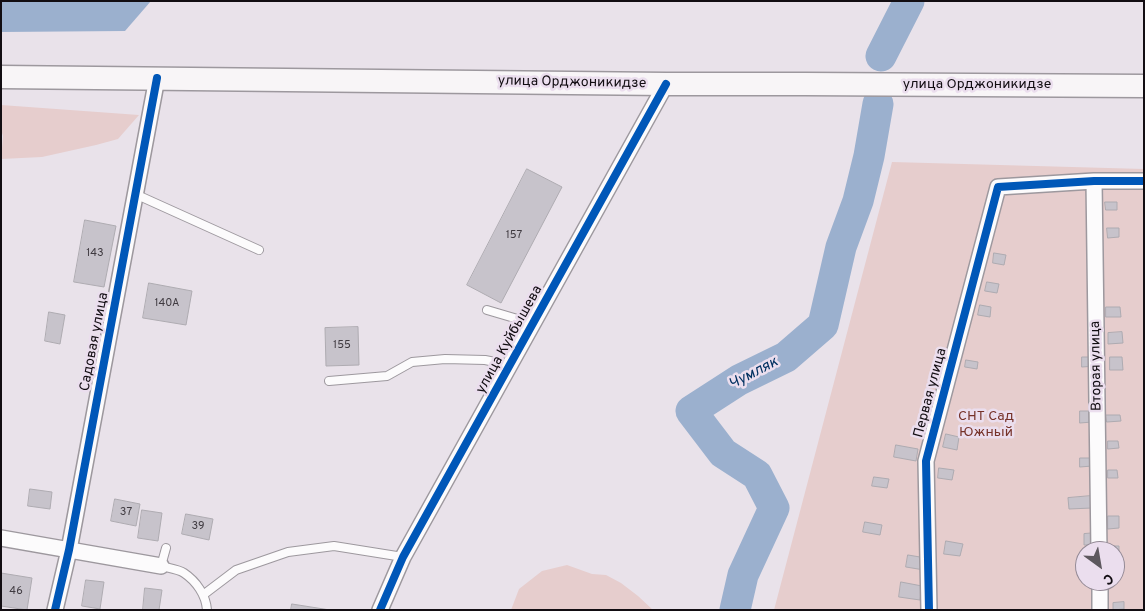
<!DOCTYPE html>
<meta charset="utf-8">
<style>
body{margin:0}
#map{position:relative;width:1145px;height:611px;overflow:hidden;background:#e9e2ea;font-family:Overpass,sans-serif}
canvas{display:block}
.frame{position:absolute;inset:0;border:2px solid #120d12;pointer-events:none}
.north{position:absolute;left:1075px;top:541px;width:50px;height:50px;box-sizing:border-box;background:#ebdeee;border:1px solid #948a96;border-radius:50%;rotate:148deg;font-size:14px;font-weight:700;line-height:20px;text-align:center;color:#120d12}
.north::after{content:'';display:block;margin:auto;width:18px;height:22px;background:#5d585e;clip-path:polygon(50% 0,100% 100%,50% 72%,0 100%)}
</style>
<div id="map">
<canvas width="1145" height="611"></canvas>
<div class="frame"></div>
<div class="north">С</div>
</div>
<script>
const ctx = document.querySelector('canvas').getContext('2d');
ctx.lineJoin = 'round';
function fillPath(path, color) {
  ctx.fillStyle = color;
  ctx.fill(path, 'evenodd');
}
function strokePath(path, color, width, dash) {
  ctx.strokeStyle = color;
  ctx.lineWidth = width;
  ctx.lineCap = dash ? 'butt' : 'round';
  ctx.setLineDash(dash || []);
  ctx.stroke(path);
}
function write(font, color, halo, rows, align = 'center') {
  ctx.font = font + ' Overpass,sans-serif';
  ctx.lineWidth = 5;
  ctx.setLineDash([]);
  ctx.textBaseline = 'middle';
  ctx.strokeStyle = halo;
  ctx.fillStyle = color;
  for (const [text, x, y, turn = 0] of rows) {
    ctx.save();
    ctx.translate(x, y);
    ctx.rotate((+turn || 0) * Math.PI / 180);
    ctx.textAlign = isNaN(turn) ? turn : align;
    if (halo) ctx.strokeText(text, 0, 0);
    ctx.fillText(text, 0, 0);
    ctx.restore();
  }
}
const green = new Path2D(`
 M1,105L139,115L118,139L96,145L42,157L1,159L3,136L1,130Z
 M892,162L1144,169V610H774ZM1085,551H1115V581H1085Z
 M567,565L592,574L606,575L621,583L638,596L653,610H511L519,589L542,571Z`);
const water = new Path2D(`
 M1,1H151L125,31L1,32Z`);
const river = new Path2D(`
 M881,56L909,1
 M735,610L743,575L774,508L757,475L723,453L691,411L739,380L786,357L823,325L841,247L858,201L869,156L878,104`);
const building = new Path2D(`
 M527,169L562,187L501,303L467,285Z
 M1105,202H1117V210H1106Z
 M85,220L116,226L104,287L74,282Z
 M1107,228H1119V237L1108,238Z
 M994,253L1006,255L1004,265L993,263Z
 M987,282L999,284L997,293L985,291Z
 M149,283L192,291L186,325L143,318Z
 M980,305L991,307L990,317L978,315Z
 M1106,307H1120L1121,317H1106Z
 M49,312L65,315L60,344L45,341Z
 M358,327L359,365L326,366L325,328Z
 M1122,332L1123,343L1108,344V333Z
 M1082,357H1096V366L1082,367Z
 M1110,357H1122L1123,370H1110Z
 M966,360L978,362L977,369L965,367Z
 M1080,411H1091L1092,422L1080,423Z
 M1106,415H1120L1121,421L1107,422Z
 M946,434L959,437L957,450L943,447Z
 M1108,441H1118L1119,448L1108,449Z
 M896,445L918,449L916,461L894,457Z
 M1080,458H1092V466L1080,467Z
 M939,468L954,470L952,480L938,478Z
 M1108,470H1117L1118,478H1108Z
 M874,477L889,479L887,488L872,486Z
 M30,489L52,492L50,509L28,506Z
 M1091,496L1092,508L1069,509L1068,498Z
 M115,499L140,504L136,526L111,521Z
 M142,510L162,513L158,541L138,538Z
 M186,514L213,519L209,540L182,534Z
 M1108,516H1119V528L1108,529Z
 M865,522L882,525L880,535L863,532Z
 M1096,533L1097,545H1084V534Z
 M946,541L963,544L960,556L944,554Z
 M1110,546H1119V558H1115V551H1110Z
 M908,555L926,558L924,570L906,567Z
 M1,573L32,578L27,610L1,606Z
 M86,580L104,582L100,609L82,606Z
 M901,582L922,586L920,600L899,597Z
 M145,588L162,590L159,610H143Z
 M1124,602V609L1113,610V603Z
 M292,604L330,610H291Z`);
const lane = new Path2D(`
 M135,194L259,250
 M487,310L521,320L531,328
 M329,381L387,376L412,362L445,359L485,360L510,365
 M166,548L161,566C168,568 178,569 184,573C196,581 206,595 207,610
 M203,595L236,570L288,552L334,546L403,557`);
const street = new Path2D(`
 M1094,181L1099,551
 M1,538L161,566
 M1100,581V610
 M55,610L69,550L157,78
 M380,610L403,557L666,84
 M929,610L926,461L998,187L1094,181H1144`);
const secondary = new Path2D(`
 M1,77L666,84H805L1144,86`);
const cycleway = new Path2D(`
 M55,610L69,550L157,78
 M380,610L403,557L666,84
 M929,610L926,461L998,187L1094,181H1144`);
const numberNames = [
 ["157",514,236],
 ["143",95,254],
 ["140А",167,304],
 ["155",342,346],
 ["37",126,513],
 ["39",198,527],
 ["46",16,592]
];
const streetNames = [
 ["улица Орджоникидзе",572,83,1],
 ["улица Орджоникидзе",977,85],
 ["улица Куйбышева",510,340,-61],
 ["Садовая улица",95,342,-79],
 ["Вторая улица",1097,366,-91],
 ["Первая улица",931,393,-75]
];
const parkNames = [
 ["СНТ Сад",986,417],
 ["Южный",986,433]
];
const waterNames = [
 ["Чумляк",754,374,-28]
];
fillPath(green, '#e6cdcd');
fillPath(water, '#9bb0ce');
strokePath(river, '#9bb0ce', 31);
fillPath(building, '#c7c3cb');
strokePath(building, '#aeabb1', 1);
strokePath(lane, '#9d989e', 10);
strokePath(street, '#9d989e', 18);
strokePath(secondary, '#9d989e', 25);
strokePath(lane, '#fcfbfc', 8);
strokePath(street, '#fcfbfc', 15);
strokePath(secondary, '#f8f5f7', 22);
strokePath(cycleway, '#0057b8', 8);
write('11px', '#3f3a40', null, numberNames);
write('14px', '#120d12', '#ebdeee', streetNames);
write('14px', '#763229', '#ebdeee', parkNames);
write('italic 15px', '#003060', '#ebdeee', waterNames);
</script>
